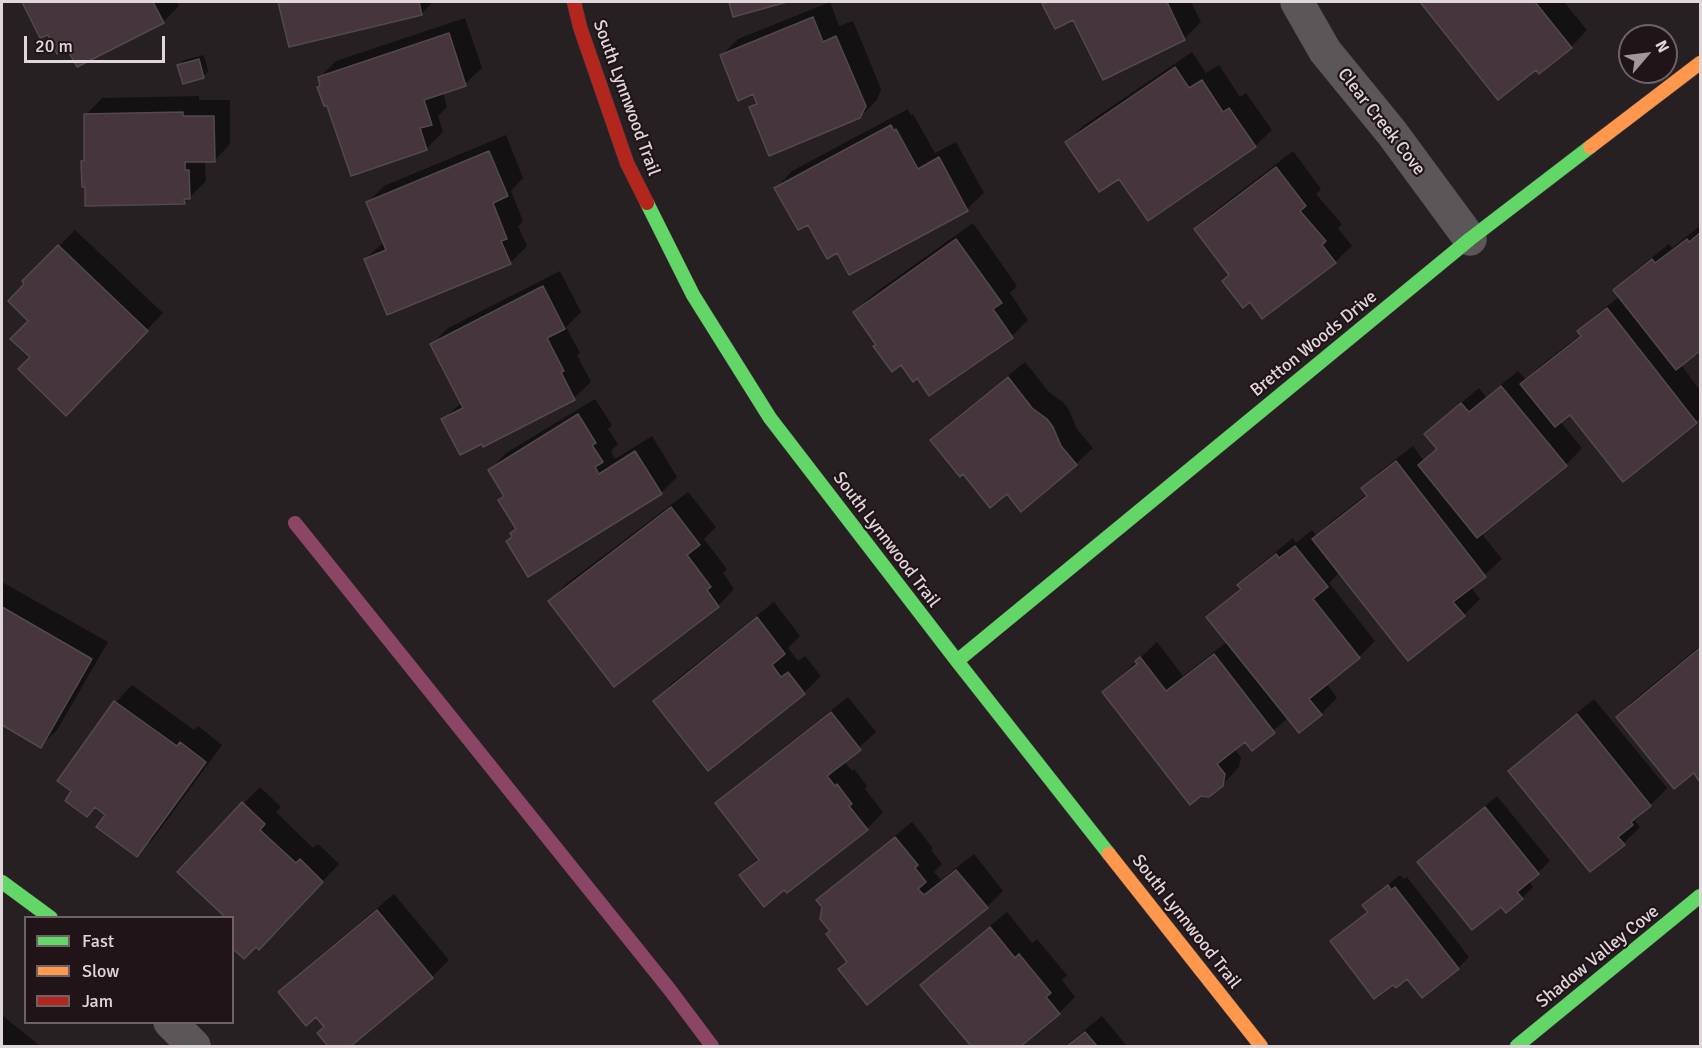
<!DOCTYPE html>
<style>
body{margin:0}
#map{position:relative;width:1702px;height:1048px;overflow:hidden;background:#272023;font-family:Signika,sans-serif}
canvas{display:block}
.frame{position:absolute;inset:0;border:3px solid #e0d7da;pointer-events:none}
.legend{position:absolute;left:24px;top:916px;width:210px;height:108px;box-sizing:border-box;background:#201418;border:2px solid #6d6266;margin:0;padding:8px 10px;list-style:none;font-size:18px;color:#e0d7da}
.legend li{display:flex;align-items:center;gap:12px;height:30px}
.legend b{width:30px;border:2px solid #6d6266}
.north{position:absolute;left:1618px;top:24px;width:60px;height:60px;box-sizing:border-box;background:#201418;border:2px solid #6d6266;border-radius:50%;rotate:62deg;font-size:16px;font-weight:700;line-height:24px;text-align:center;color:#e0d7da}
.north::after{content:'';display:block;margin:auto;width:21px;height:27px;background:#9f979a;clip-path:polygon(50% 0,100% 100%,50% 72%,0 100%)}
.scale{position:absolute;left:24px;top:36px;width:141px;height:27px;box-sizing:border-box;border:3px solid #e0d7da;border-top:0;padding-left:8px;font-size:18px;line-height:21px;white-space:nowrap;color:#e0d7da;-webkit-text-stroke:4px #201418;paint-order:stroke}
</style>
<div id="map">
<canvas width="1702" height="1048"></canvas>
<div class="frame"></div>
<ul class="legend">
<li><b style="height:8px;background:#63d668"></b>Fast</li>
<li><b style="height:8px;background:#ff974d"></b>Slow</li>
<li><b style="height:8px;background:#b3261e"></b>Jam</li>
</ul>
<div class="north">N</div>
<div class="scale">20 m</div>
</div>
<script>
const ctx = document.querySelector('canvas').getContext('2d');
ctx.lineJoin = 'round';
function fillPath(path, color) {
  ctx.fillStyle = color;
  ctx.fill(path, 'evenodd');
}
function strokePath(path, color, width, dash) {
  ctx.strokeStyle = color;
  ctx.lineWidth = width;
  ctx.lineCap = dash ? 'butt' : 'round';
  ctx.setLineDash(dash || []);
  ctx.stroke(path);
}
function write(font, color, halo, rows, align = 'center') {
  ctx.font = font + ' Signika,sans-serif';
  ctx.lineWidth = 4.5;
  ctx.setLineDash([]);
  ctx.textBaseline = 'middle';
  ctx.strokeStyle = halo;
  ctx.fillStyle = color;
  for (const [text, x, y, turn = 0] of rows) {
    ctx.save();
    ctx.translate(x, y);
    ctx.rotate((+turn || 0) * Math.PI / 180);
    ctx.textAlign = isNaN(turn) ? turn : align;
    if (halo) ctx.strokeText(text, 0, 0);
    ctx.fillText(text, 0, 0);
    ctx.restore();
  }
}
const shadow = new Path2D(`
 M23,2H177L179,6L163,22L68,47L49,33L41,36Z
 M279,2H433L421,14L290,45Z
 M730,2H779L734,15Z
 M830,2L839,26L853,21L881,89L877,100L860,117L751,108L757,101L754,92L721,56L738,39Z
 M1047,2H1191L1201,22L1185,38L1104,78L1074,18L1044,5Z
 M1422,2H1564L1587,30L1571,47L1537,68L1498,98Z
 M465,18L482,68L465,84L443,92L447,107L438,116L443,132L426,149L328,104L319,78L336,61Z
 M1192,52L1206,73L1219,65L1240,97L1246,93L1272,130L1255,146L1120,177L1067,142L1083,126Z
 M204,55L208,71L203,77L179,65L184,60Z
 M199,96V100H230V144L214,161H205L206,181L184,203L83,161L86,159V115L102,98Z
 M908,109L911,116L913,114L935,153L956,142L984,193L967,209L849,273L838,251L776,188L792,171Z
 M506,135L523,178L511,191L523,221L518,226L527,246L510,263L365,259L384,242L368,202L384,186Z
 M1293,151L1321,189L1316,194L1342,224L1338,228L1352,246L1335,262L1263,317L1196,229L1212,213Z
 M973,223L1017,286L1010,293L1028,320L1012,336L918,376L878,344L855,312L872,295Z
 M1700,226V349L1681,365L1700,390V418L1623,480L1571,413L1560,421L1582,448L1566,465L1481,533L1502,559L1471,587L1480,599L1464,615L1340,572L1329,583L1375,641L1359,657L1326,683L1337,698L1321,714L1289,717L1252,749L1245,740L1234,749L1241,757L1239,767L1222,785L1104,692L1157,642L1183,676L1228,641L1208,617L1241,587L1239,585L1256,568L1293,538L1296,543L1312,530L1317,536L1331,522L1367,494L1363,488L1379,472L1413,446L1424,461L1438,448L1426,434L1443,418L1479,388L1486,397L1518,371L1526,380L1539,367L1581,334L1579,331L1596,315L1620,296L1615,290L1632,273L1669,244L1672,248Z
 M75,230L163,313L82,397L32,357L26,284L24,282Z
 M560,271L581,312L566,327L580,353L577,355L591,382L574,398L484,445L443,420L462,402L432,344L448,328Z
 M1025,362L1049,392L1064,403L1069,410L1077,429L1093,448L1076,464L1007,492L964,472L932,440L948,424Z
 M595,399L612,425L608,429L618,444L611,451L615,459L652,436L677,477L661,493L513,536L517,528L500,500L505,494L490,470L506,453Z
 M688,492L716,527L704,539L727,569L723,573L734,589L718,606L550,601L566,584Z
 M2,582L108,642L57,730L41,746L2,723Z
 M774,602L800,636L788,648L798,661L805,656L821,676L804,693L709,769L655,701L671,684Z
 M1700,646V778L1694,771L1618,717L1634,700Z
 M132,685L194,730L198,726L222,745L153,839L136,855L107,814L96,806L87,815L73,791L59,780L116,702Z
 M848,697L876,732L844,761L852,771L854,769L867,786L865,789L883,812L867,829L785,888L741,875L759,857L717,803L734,787Z
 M1594,699L1667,788L1635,821L1640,827L1624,843L1590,870L1510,771L1526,755Z
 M260,787L281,807L276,812L313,848L318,844L339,864L275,931L225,915L243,804Z
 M1497,796L1550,861L1529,881L1533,887L1522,898L1501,905L1419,862Z
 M912,822L933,848L931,850L942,864L934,872L941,880L974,854L1003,891L987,907L849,961L832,930L823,907L818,900L835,884Z
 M1400,875L1404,879L1407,877L1469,957L1458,968L1407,977L1332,942L1369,911L1364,905L1376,894Z
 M394,894L449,960L432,977L349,1046H330L319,1033L326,1026L317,1015L280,992L296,976Z
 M1007,912L1032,943L1037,939L1067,975L1062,980L1075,997L1059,1013L1019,1046H973L922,985L938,969Z
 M2,1015L40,1046H2Z
 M1102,1016L1127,1046H1065Z`);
const stream = new Path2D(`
 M295,523L670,990L712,1046`);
const building = new Path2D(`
 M22,2H153L164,23L77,67L67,49L57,54L48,35L40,38Z
 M278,2H419L422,15L289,47Z
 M729,2H787L733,17Z
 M1048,2H1167L1185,40L1103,80L1073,20L1055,29L1042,4Z
 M1420,2H1535L1572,48L1539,74L1536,70L1498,100Z
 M813,17L823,42L836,36L866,106L860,118L769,156L749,107L757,104L753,94L738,101L720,55Z
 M449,33L466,86L424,100L432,125L420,128L427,150L351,176L327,106H324L317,87L320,86L318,77Z
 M199,59L204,78L183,84L177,65Z
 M1175,67L1189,88L1202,80L1223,112L1229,108L1256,147L1148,221L1119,179L1099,192L1065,142Z
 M183,112V116H214L215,162H185V170H189L190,199H184L185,204L85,206V187H82L81,161H84V114Z
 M891,125L894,131L896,129L918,169L939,157L968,211L849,275L837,253L827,259L808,225L798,230L774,188Z
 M489,151L508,196L493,203L507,239L501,241L511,264L387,315L364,259L386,250L366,202Z
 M1276,167L1306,206L1300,211L1326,241L1322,245L1336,263L1262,319L1250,302L1243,308L1222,281L1229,275L1194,229Z
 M1700,233V351L1676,370L1613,290L1652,259L1655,263L1687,239L1689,242Z
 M956,239L1002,303L993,309L1013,338L929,396L917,378L913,382L901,365L892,372L873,346L876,345L853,312Z
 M58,245L148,331L66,416L18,369L30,357L10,339L28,321L8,301L24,284L22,281Z
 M543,286L565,329L547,338L564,371L561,372L575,400L483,447L482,444L460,455L441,419L463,408L430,344Z
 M1607,308L1697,423L1623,482L1570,415L1555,427L1520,384L1581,336L1577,331Z
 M1008,377L1032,408L1047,419L1053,427L1061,446L1077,465L1021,512L1007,494L990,508L963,474L960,477L930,440Z
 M1501,386L1567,466L1477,538L1418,465L1437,449L1424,434L1461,403L1469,412Z
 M578,414L596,443L592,445L603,462L595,467L599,474L635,451L662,494L528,577L506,541L512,537L510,533L516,529L498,500L504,496L488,470Z
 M1396,461L1486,577L1453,602L1465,616L1408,661L1312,539L1367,496L1361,488Z
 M671,507L700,545L687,555L711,587L707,590L719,607L614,687L548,601Z
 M1295,546L1328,587L1313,599L1360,658L1309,699L1322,715L1299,733L1206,617L1241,589L1237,585L1242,581L1276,554L1279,558Z
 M2,607L92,659L41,748L2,725Z
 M757,617L785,654L772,665L781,677L788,672L805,694L708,771L653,701Z
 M1700,648V780L1699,781L1694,773L1674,789L1616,717Z
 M1214,654L1275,733L1252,751L1245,742L1217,764L1225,774L1223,786L1209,797L1201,796L1190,805L1102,692L1137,664L1135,661L1140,657L1166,691Z
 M114,701L177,746L180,742L206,762L137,857L96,827L105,815L95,807L87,817L65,801L71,791L57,781Z
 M831,712L861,750L827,776L835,786L837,784L852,804L849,806L868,830L787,893L784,890L764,907L739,875L759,860L715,803Z
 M1577,714L1651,806L1631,822L1633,825L1618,837L1625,845L1590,872L1508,771Z
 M242,802L265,824L260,830L296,863L300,859L323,882L259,950L256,947L244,959L232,948V918H221L223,915L177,872Z
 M1485,807L1539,874L1517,892L1523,899L1506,913L1501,907L1472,930L1417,862Z
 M895,837L918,865L915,868L926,882L918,889L924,895L956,870L988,908L867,1005L838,969L847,962L826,934L830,931L820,919L822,907L816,900Z
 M1388,885L1391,890L1395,887L1459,969L1422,998L1407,979L1396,988L1393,985L1374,999L1330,941L1368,912L1362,905Z
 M377,910L433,978L351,1046H328L317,1033L324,1027L316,1017L306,1026L278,992Z
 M990,927L1015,958L1019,954L1051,993L1046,997L1060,1014L1021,1046H971L920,985Z
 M1085,1032L1097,1046H1067Z`);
const street = new Path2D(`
 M1297,2L1325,51L1392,133L1470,239
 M170,1022L194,1046`);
const fast = new Path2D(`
 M647,203L693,295L770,418L957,661L1109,854
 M957,661L1470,239L1590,147
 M2,882L51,918
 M1517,1046L1700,896`);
const slow = new Path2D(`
 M1590,147L1700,63
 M1109,854L1261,1046`);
const jam = new Path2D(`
 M574,2L580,27L627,163L647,203`);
const streetNames = [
 ["South Lynnwood Trail",626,98,70],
 ["Clear Creek Cove",1381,122,52],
 ["Bretton Woods Drive",1314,344,-39],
 ["South Lynnwood Trail",886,540,53],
 ["South Lynnwood Trail",1186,922,52],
 ["Shadow Valley Cove",1598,957,-39]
];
fillPath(shadow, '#0007');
strokePath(stream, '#8b4665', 14);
fillPath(building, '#46353d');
strokePath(building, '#514a4d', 1.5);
strokePath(street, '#413b3d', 34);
strokePath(fast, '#413b3d', 15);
strokePath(slow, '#413b3d', 15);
strokePath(jam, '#413b3d', 15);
strokePath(street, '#5b5658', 33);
strokePath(fast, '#63d668', 14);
strokePath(slow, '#ff974d', 14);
strokePath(jam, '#b3261e', 14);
write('18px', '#e0d7da', '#201418', streetNames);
</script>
